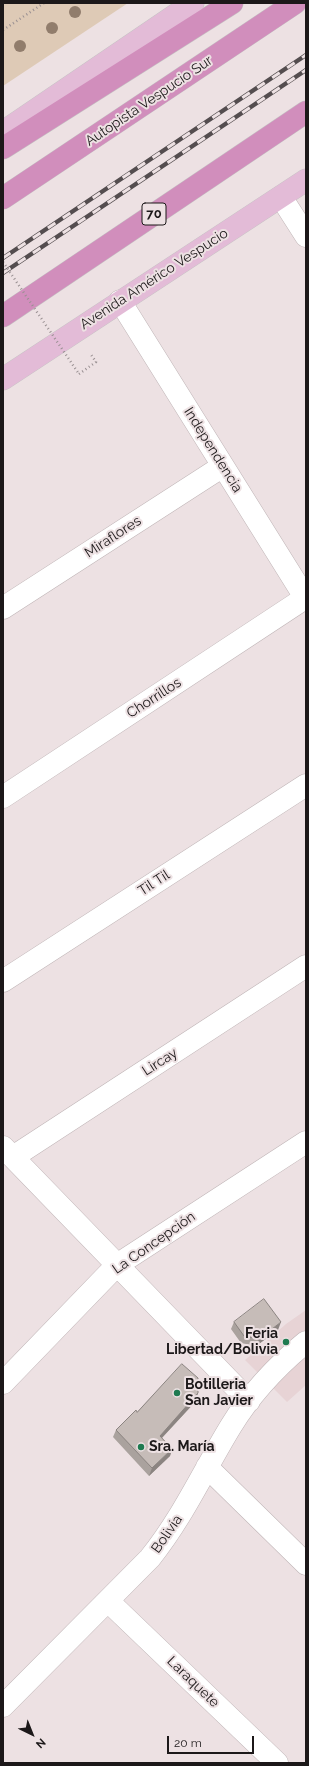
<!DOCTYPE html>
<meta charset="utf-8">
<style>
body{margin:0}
#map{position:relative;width:309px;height:1766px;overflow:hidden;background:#ede1e3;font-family:Raleway,sans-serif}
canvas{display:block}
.frame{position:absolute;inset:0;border:4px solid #1c1819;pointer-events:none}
.north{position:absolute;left:12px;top:1714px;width:40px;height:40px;-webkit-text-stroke:3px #ede1e3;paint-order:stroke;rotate:137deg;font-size:11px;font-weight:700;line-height:16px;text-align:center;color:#1c1819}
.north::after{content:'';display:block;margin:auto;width:14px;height:18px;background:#1c1819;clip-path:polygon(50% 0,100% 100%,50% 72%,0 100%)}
.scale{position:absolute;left:167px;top:1736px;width:87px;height:18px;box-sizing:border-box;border:2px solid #1c1819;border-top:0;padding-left:5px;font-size:12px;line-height:14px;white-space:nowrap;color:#1c1819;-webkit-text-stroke:3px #ede1e3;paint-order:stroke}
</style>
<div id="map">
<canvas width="309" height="1766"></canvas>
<div class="frame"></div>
<div class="north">N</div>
<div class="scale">20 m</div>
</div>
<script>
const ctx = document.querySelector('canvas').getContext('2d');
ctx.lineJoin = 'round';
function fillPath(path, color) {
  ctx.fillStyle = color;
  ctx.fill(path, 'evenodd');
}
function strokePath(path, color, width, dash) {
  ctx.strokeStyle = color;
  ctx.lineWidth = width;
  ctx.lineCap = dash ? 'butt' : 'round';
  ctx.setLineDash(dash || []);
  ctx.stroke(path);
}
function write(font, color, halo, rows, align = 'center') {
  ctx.font = font + ' Raleway,sans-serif';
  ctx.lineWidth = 4;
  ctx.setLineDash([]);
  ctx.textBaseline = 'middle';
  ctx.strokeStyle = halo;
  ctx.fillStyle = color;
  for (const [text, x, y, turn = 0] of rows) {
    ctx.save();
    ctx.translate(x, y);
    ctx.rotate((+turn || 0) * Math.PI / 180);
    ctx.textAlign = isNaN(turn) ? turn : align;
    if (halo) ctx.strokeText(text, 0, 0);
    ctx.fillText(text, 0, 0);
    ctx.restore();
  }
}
const built = new Path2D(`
 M306,1310V1385L287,1402L245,1360L286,1324Z`);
const green = new Path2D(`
 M3,3H128L3,86Z`);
const path = new Path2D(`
 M3,30L44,3
 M79,374L96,362L90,353`);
const minor = new Path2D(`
 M281,197L306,236
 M120,301L306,599
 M3,608L223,466
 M3,797L305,598
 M3,981L306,785
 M3,1147L249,1401
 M13,1157L306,966
 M3,1383L117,1265L306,1142
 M207,1467L306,1564
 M108,1601L277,1763
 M3,1706L150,1558C183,1517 204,1470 231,1426C250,1395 278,1365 306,1342`);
const major = new Path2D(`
 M3,132L193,3
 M3,379L306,180`);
const highway = new Path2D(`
 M3,148L232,3
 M3,198L295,3
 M3,316L306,112`);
const rail = new Path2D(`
 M3,258L306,55
 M3,273L306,70`);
const pathBridge = new Path2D(`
 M3,262L79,374`);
const trees = [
 [75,12],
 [52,28],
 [20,46]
];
const wall = new Path2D(`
 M234,1322L278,1330L256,1346L241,1343L231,1329Z
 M196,1401L162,1438L172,1449L170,1456L149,1476L113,1437L116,1430L137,1412Z`);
const shadedWall = new Path2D(`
 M281,1322L278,1330L256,1346L259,1339Z
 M198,1393L196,1401L157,1443L160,1436Z
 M172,1449L170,1456L149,1476L152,1468Z`);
const building = new Path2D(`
 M264,1299L281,1322L259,1339L244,1336L234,1322Z
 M182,1364L198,1378V1393L160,1436L172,1449L152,1468L116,1430L136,1410L137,1412Z`);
const markers = [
 [286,1342,4,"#1e7a50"],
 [177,1393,4,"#1e7a50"],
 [141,1447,4,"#1e7a50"]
];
const shields = [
 [154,214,24]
];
const shieldNames = [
 ["70",154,214]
];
const streetNames = [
 ["Autopista Vespucio Sur",149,101,-34],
 ["Avenida Américo Vespucio",154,279,-33],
 ["Independencia",213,450,58],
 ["Miraflores",113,537,-33],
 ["Chorrillos",154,698,-33],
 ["Til Til",154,883,-33],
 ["Lircay",160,1062,-33],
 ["La Concepción",154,1243,-35],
 ["Bolivia",167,1534,-55],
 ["Laraquete",193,1682,44]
];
const poiNames = [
 ["Feria",278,1334,"right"],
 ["Libertad/Bolivia",278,1350,"right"],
 ["Botilleria",185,1385],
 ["San Javier",185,1401],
 ["Sra. María",149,1447]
];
fillPath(built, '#e7d3d5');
fillPath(green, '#decab6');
strokePath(minor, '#bfb4b6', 23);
strokePath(major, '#c4c3c3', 23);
strokePath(highway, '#c4c3c3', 23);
strokePath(path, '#999092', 2.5, [1, 3]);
strokePath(minor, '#fff', 22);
strokePath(major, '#e3bbd7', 22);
strokePath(highway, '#d18ebc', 22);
strokePath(rail, '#544d4f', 4.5);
strokePath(rail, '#ede1e3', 3, [9]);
strokePath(pathBridge, '#999092', 2.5, [1, 3]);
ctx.fillStyle = '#917d6c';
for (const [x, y] of trees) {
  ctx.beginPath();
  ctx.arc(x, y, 6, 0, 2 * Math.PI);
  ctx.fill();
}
fillPath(wall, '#aaa29e');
fillPath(shadedWall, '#8b8481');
fillPath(building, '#c6bcb8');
strokePath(building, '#8b8481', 1);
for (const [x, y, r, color] of markers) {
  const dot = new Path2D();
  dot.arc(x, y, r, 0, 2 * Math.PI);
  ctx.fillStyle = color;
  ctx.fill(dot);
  strokePath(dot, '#ede1e3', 1.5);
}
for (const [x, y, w] of shields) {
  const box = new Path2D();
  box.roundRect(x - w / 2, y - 11, w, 22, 3);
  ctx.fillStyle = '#ede1e3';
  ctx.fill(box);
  strokePath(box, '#1c1819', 1);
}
write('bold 13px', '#1c1819', null, shieldNames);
write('14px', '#1c1819', '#ede1e3', streetNames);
write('bold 14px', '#1c1819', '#ede1e3', poiNames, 'left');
</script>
